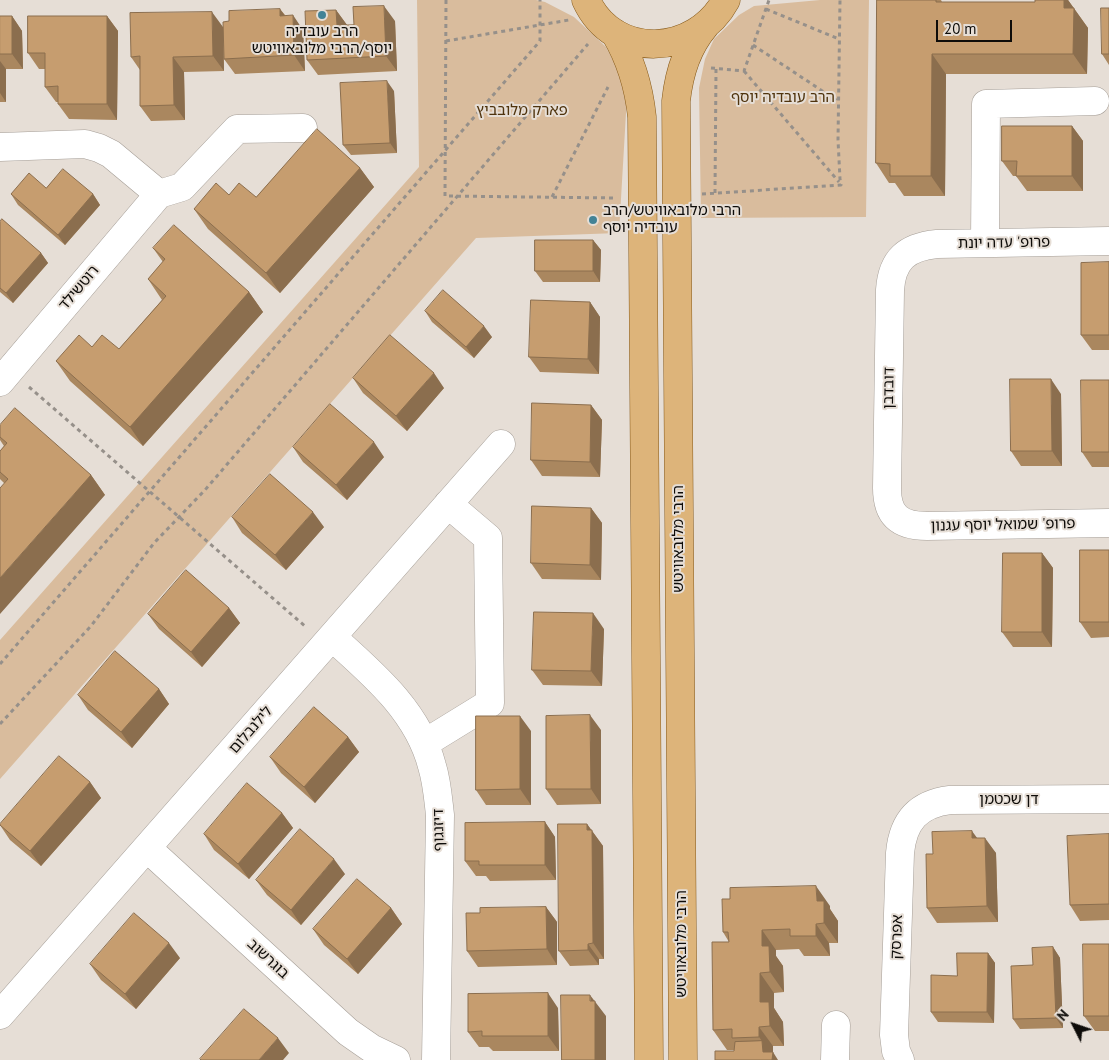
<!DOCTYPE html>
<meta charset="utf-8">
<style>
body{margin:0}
#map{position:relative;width:1109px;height:1060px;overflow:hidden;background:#e6ded6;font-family:"PT Sans",sans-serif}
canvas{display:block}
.north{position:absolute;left:1049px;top:1000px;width:50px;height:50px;-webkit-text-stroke:4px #e6ded6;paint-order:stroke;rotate:311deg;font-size:14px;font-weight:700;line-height:20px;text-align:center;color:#0e0c09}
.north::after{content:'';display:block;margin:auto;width:18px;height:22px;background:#0e0c09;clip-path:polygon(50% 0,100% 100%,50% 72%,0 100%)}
.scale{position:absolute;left:936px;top:20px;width:76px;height:22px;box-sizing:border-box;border:2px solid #0e0c09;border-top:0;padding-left:6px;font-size:15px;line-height:18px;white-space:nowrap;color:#0e0c09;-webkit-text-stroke:4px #e6ded6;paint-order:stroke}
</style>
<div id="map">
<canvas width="1109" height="1060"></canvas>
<div class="north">N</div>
<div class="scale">20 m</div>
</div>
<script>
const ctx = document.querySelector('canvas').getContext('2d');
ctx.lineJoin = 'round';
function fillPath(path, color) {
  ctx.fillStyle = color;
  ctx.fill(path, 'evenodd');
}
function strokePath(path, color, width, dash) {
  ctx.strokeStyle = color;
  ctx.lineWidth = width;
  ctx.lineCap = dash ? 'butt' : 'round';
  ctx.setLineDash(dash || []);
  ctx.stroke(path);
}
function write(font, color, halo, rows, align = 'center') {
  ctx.font = font + ' "PT Sans","Noto Sans Hebrew",sans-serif';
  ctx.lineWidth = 4;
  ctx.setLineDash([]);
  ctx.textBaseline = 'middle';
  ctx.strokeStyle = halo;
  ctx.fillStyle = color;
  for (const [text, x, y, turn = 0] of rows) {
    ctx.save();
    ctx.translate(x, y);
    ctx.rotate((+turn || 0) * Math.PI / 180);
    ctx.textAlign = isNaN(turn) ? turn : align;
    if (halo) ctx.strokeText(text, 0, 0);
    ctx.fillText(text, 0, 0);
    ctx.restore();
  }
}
const green = new Path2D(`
 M417,0H536L545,2L574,17L606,47L620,73L627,96L619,233L476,238L0,779V640L419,167Z
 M820,0H869L866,217L701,218L699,88L705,59L714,39L739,15L754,6Z`);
const path = new Path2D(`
 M446,0L445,196L616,198
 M766,9L839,39
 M446,41L569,20
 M753,45L839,102
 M711,68L744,71L769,0
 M744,71L839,182
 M715,193L716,69
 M702,194L841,185L840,179L838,140L840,0
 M552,197L608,87
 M29,387L306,627
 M0,664L540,41V0
 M0,724L91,626L154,543L205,490L588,44`);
const minor = new Path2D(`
 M0,147L85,144L99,148L111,154L159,194
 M159,194L182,187L237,129L303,128
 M1109,241L937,244C906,247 892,260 890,290L887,488C887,516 900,526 927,526L1109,523
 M985,243L986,104L1095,101
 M0,382L159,194
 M332,637C372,673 418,711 432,766C437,782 438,798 440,815L436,1060
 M425,743L490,703L488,538L448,504
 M147,848L348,1032L371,1048L396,1060
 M0,1015L501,444
 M835,1060L836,1025
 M900,1060L896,1051L894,1035L900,853C903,821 918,804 950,800L1109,799`);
const major = new Path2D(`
 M586,0C614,61 696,56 726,0
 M615,33C630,58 639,88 642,117L649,1060
 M683,1060L676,101C679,73 687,47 705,26`);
const wall = new Path2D(`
 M877,0H941L942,2H1035L1068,0L1088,28L1087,74H946L945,196H904L895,183H889L876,163Z
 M1109,8V65L1102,54Z
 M280,9L285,15L303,30L305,71L235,74L224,59L223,32L224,71L184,72L185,120L151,121L140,106V70L131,57L223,27L229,21Z
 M336,10L347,25L395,21L397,71L318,75L307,60Z
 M0,16H12L22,31L23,69H6V102H0Z
 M107,16L118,31L117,120L69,119L58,104V102H56L45,87V69H39L28,53Z
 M394,91L397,153L351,155L343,145Z
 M1072,126L1083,141V191H1027L1016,176H1013L1002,161Z
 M360,168L374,187L280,293L208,229L194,209L229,195L256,197Z
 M46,188L93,194L100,205L65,245L18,205L11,194Z
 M0,222L41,253L48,263L13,303L0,292Z
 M593,240L601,250L600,282H543L535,271Z
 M153,248L249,292L263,312L143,446L70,381L56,361L92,347L119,349L162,300L148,279L163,262Z
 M1109,262V350H1092L1081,335Z
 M590,302L600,317L599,374L540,372L529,357Z
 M425,311L492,337L474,358L432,322Z
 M353,378L444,388L407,431L363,393Z
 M1109,380V467H1092L1082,452Z
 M1061,394L1062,466H1021L1011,451Z
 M591,405L602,420L600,477L542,476L531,460Z
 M0,425L91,475L105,495L4,483L0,479V451L4,446L0,440Z
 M293,447L384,457L347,500L303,462Z
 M591,508L602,523L601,580L542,579L531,563Z
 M232,517L324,527L286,570L242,533Z
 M1109,550V637L1091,638L1080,622Z
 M1042,553L1053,568L1052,647H1013L1002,632Z
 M229,608L240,623L202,667L159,629L148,614Z
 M604,629L602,686L543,685L532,670Z
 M159,689L169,704L132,748L88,710L78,695Z
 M601,730V804L557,805L546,789Z
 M531,731V805H486L476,790Z
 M348,737L359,752L315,803L281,773L270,757Z
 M90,782L101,798L41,866L10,840L0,825Z
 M282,813L293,828L249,879L214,850L204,834Z
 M545,822L555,837L556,880L490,881L486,876H476L465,861Z
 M587,824L603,846L604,959H599V965L570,966L559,951Z
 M1109,834V920L1080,921L1070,905Z
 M977,838L996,853L998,922L937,923L927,908L933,854Z
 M345,874L301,925L267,895L256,880Z
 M830,906V909L838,921V943H829L830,956H804L799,949L776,950V956L783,966L784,992L774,993V1008L783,1022L784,1046H773V1052L734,1051V1050H727L713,1030L729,942L723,932Z
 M546,907L557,922V965L478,967L467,951L480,913Z
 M391,908L402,924L358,974L324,945L313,929Z
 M1109,944V1031H1095L1084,1016Z
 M1053,947L1060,958L1063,1028L1020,1029L1013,1019L1033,965Z
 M988,953L995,963L994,1023L938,1022L931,1012L957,976Z
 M180,958L136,1009L101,980L90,964Z
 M558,1008L559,1051H493L489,1047H479L468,1032Z`);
const shadedWall = new Path2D(`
 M1064,0H1068L1088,28L1087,74L1073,54L1064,8Z
 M384,6L395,21L397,71L386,56Z
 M280,9L291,24L280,16Z
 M336,10L347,25H337Z
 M212,12L223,27L224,71L213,56Z
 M293,15L303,30L305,71L294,55Z
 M12,16L22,31L23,69L12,54Z
 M107,16L118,31L117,120L107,104Z
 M932,54L946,74L945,196L931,176Z
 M173,57L184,72L185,120L174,105Z
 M0,61L6,69V102L0,93Z
 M387,81L394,91L397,153L390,143Z
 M1072,126L1083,141V191L1072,176Z
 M360,168L374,187L280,293L266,273Z
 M93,194L100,205L65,245L58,235Z
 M593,240L601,250L600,282L593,271Z
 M41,253L48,263L13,303L6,293Z
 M249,292L263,312L143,446L130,427Z
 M590,302L600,317L599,374L588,359Z
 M484,326L492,337L474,358L466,347Z
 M434,373L444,388L407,431L396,416Z
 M1051,379L1061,394L1062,466L1052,451Z
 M591,405L602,420L600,477L590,462Z
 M374,442L384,457L347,500L336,485Z
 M91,475L105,495L0,614V578Z
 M591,508L602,523L601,580L590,565Z
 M313,512L324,527L286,570L275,555Z
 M1042,553L1053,568L1052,647L1042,632Z
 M229,608L240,623L202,667L191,652Z
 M593,613L604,629L602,686L591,671Z
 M159,689L169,704L132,748L121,732Z
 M590,715L601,730V804L591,789Z
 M520,716L531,731V805L520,789Z
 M348,737L359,752L315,803L304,787Z
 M90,782L101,798L41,866L30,851Z
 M282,813L293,828L249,879L238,864Z
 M545,822L555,837L556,880L545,865Z
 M587,824L603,846L604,959L593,943Z
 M972,831L983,846L972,838Z
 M985,838L996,853L998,922L987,906Z
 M334,859L345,874L301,925L291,910Z
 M816,886L830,906V909L838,921V943L824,923L817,901Z
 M546,907L557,922V965L547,949Z
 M391,908L402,924L358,974L347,959Z
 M816,924L829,943L830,956L816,936Z
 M762,930L776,950V956L783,966L784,992L770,972L762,946Z
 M169,943L180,958L136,1009L125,994Z
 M588,944L599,959V965L588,950Z
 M1053,947L1060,958L1063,1028L1056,1018Z
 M988,953L995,963L994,1023L987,1012Z
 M760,973L774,993V1008L783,1022L784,1046L770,1026L760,1002Z
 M548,993L558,1008L559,1051L548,1036Z
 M590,995L606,1016V1060H595Z
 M759,1027L773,1046V1052L778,1060H769L763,1052L762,1041L759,1037Z
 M278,1038L289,1053L283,1060H259Z`);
const building = new Path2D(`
 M877,0H936V2H1035V0H1064V8H1074L1073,54H932L931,176H890V164L876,163Z
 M384,6L386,56L307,60L305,11L336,10L337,25H354L353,7Z
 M1101,8H1109V54H1102Z
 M280,9V16L293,15L294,55L224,59L223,22L229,21V11Z
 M212,12L213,56L173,57L174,105L140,106V56L131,57L130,13Z
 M0,16H12V54H0Z
 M28,16H107V104H58V86L45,87V53H28Z
 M387,81L390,143L343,145L340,83Z
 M1002,126H1072V176H1016L1017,161H1002Z
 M317,129L360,168L266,273L194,209L216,183L229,195L239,183L256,197Z
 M63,169L93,194L58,235L11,194L29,173L46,188Z
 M2,219L41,253L6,293L0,288V222Z
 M174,225L249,292L130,427L56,361L79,335L92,347L102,335L119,349L166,296L148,279L165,259L153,248Z
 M535,240H593V271H535Z
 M1109,262V335H1081V263Z
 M443,290L484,326L466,347L425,311Z
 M531,300L590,302L588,359L529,357Z
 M390,335L434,373L396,416L353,378Z
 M1010,379H1051L1052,451H1011Z
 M1081,380H1109V452H1082Z
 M532,403L591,405L590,462L531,460Z
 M330,404L374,442L336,485L293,447Z
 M15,408L91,475L0,578V488L8,479L0,472V451L7,443L0,437V425Z
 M270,474L313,512L275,555L232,517Z
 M532,506L591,508L590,565L531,563Z
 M1080,550H1109V622H1080Z
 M1003,553H1042V632H1002Z
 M186,570L229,608L191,652L148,614Z
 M534,612L593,613L591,671L532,670Z
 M115,651L159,689L121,732L78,695Z
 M314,707L348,737L304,787L270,757Z
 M590,715L591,789H546V716Z
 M476,716H520V789L476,790Z
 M59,756L90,782L30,851L0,825V824Z
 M247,783L282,813L238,864L204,834Z
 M545,822V865H479V861H465V823Z
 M558,824H587V830H592L593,943L588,944V950L559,951Z
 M300,829L334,859L291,910L256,880Z
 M972,831V838H985L987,906L927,908L926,854H933L932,832Z
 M1109,834V904L1070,905L1067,836Z
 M357,879L391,908L347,959L313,929Z
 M816,886L817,901H824V923L816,924V936H790V929L762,930V946H769L770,972L760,973V1002H769L770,1026L759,1027V1037L732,1038V1029L713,1030L712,942H729L728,932H723L722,899H730V888Z
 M546,907L547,949L467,951L466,913H480V908Z
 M134,913L169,943L125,994L90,964Z
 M1083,944H1109V1016H1084Z
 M1053,947L1056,1018L1013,1019L1011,966L1033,965L1032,948Z
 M957,953H988L987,1012H931V975L957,976Z
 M548,993V1036H482V1031L468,1032V994Z
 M561,995H590V1001H595V1060H562Z
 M244,1009L278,1038L259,1060H201L200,1059Z
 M762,1041L763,1052H773L772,1060H715V1051H734L735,1042Z`);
const markers = [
 [322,15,5,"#438396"],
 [593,220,5,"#438396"]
];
const poiNames = [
 ["הרב עובדיה",322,32],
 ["יוסף/הרבי מלובאוויטש",322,49],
 ["הרבי מלובאוויטש/הרב",603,211,"left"],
 ["עובדיה יוסף",603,228,"left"]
];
const parkNames = [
 ["הרב עובדיה יוסף",783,98],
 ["פארק מלובביץ",522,111]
];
const streetNames = [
 ["פרופ' עדה יונת",1004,243,-1],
 ["רוטשילד",79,288,-50],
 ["דובדבן",889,388,-89],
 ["פרופ' שמואל יוסף עגנון",1003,525,-1],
 ["הרבי מלובאוויטש",679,539,-90],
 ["לילנבלום",251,730,-49],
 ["דן שכטמן",1009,800],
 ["דיזנגוף",439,830,-91],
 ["אפרסק",897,937,-88],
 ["הרבי מלובאוויטש",682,944,-90],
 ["בוגרשוב",268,959,43]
];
fillPath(green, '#d9bc9d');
strokePath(minor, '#a59e97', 29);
strokePath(major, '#865919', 29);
strokePath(path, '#96908a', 3, [4, 4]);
strokePath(minor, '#fff', 28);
strokePath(major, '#ddb47a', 28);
fillPath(wall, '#aa875f');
fillPath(shadedWall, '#8b6e4e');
fillPath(building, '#c69d6f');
strokePath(building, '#8b6e4e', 1);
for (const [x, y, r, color] of markers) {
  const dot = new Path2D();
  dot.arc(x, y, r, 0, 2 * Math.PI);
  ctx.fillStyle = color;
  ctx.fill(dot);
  strokePath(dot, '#e6ded6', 2);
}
write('15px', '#0e0c09', '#e6ded6', poiNames);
write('15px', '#4f330d', '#e6ded6', parkNames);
write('15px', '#0e0c09', '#e6ded6', streetNames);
</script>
